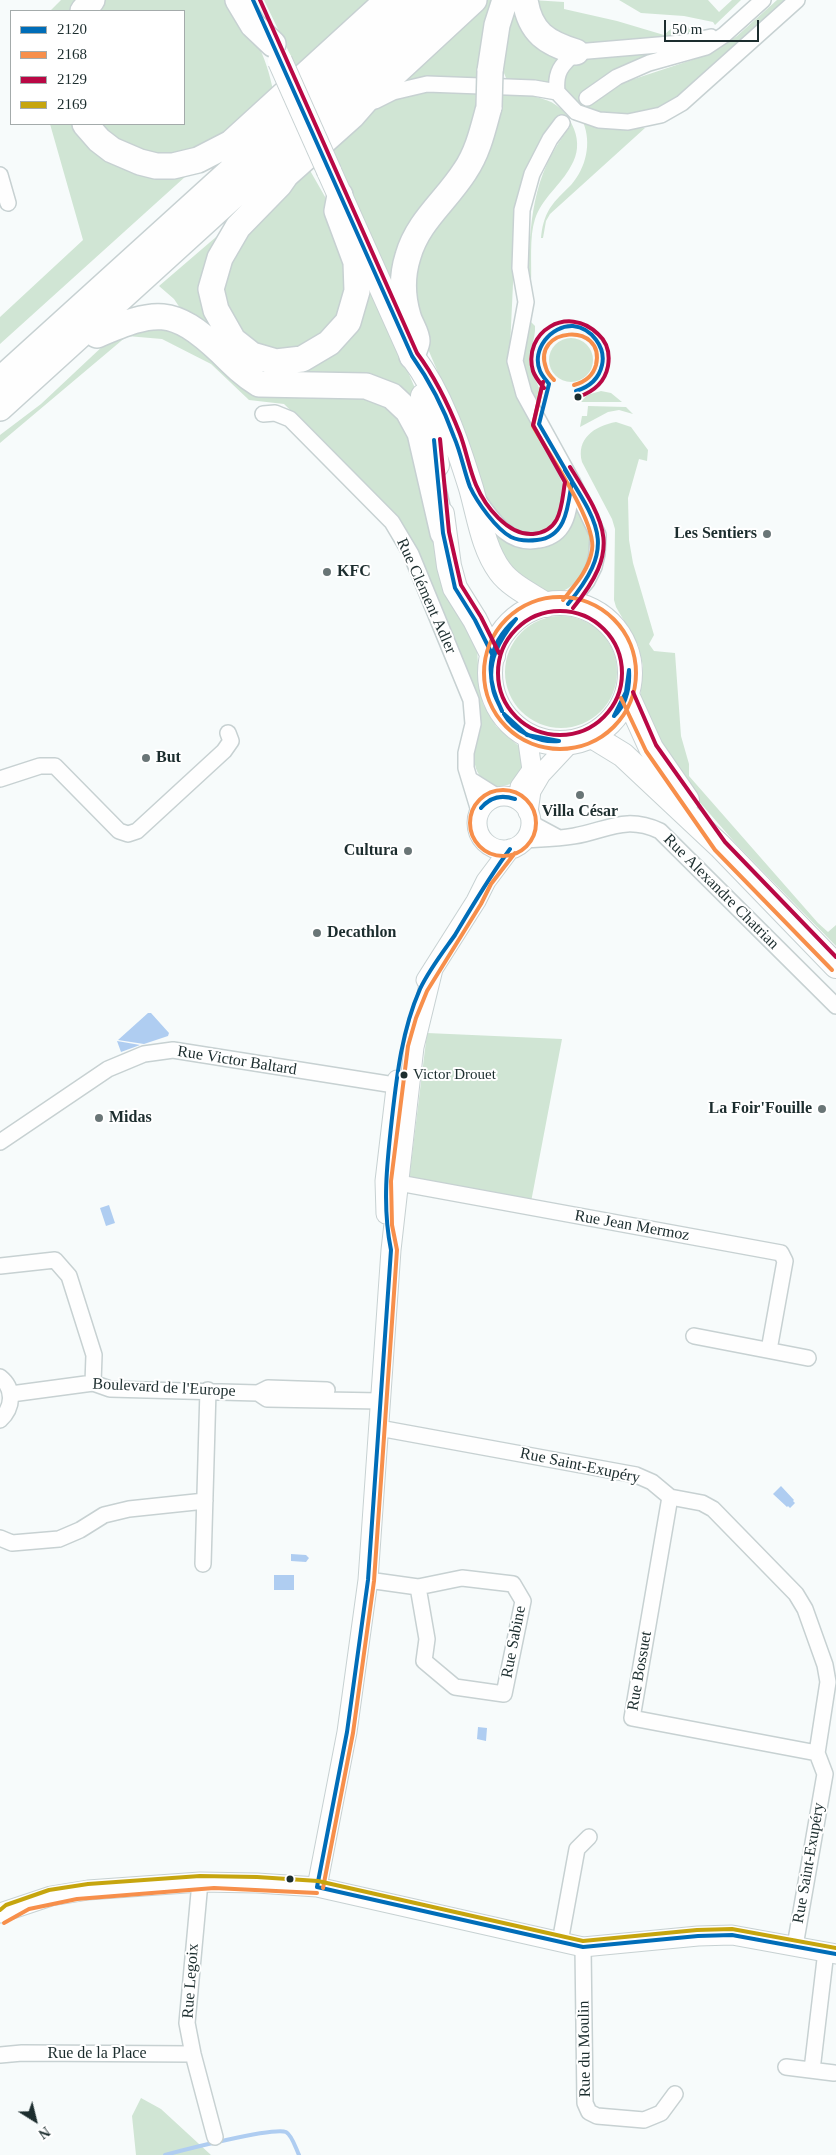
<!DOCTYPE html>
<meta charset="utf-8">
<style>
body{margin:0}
#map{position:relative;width:836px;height:2155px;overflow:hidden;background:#f7fbfb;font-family:"Times New Roman",serif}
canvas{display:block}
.legend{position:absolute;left:10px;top:10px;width:175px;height:115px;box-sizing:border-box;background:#fff;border:1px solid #a4abab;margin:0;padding:6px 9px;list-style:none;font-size:15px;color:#1c2d2e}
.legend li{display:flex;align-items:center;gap:10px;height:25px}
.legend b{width:25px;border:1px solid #a4abab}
.north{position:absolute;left:10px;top:2095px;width:50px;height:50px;-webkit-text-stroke:4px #fff;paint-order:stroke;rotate:144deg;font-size:14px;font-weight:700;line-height:20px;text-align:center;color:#1c2d2e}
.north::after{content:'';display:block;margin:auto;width:18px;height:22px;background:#1c2d2e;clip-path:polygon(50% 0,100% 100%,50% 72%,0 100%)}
.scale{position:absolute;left:664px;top:20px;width:95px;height:22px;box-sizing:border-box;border:2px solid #1c2d2e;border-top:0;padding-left:6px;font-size:15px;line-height:18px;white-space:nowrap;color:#1c2d2e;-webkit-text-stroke:4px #fff;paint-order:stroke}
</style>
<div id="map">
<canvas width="836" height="2155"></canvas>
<ul class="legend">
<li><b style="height:6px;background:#006db8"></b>2120</li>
<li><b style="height:6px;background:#f78f4b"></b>2168</li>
<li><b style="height:6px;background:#b90845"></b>2129</li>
<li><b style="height:6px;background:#c6a50e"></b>2169</li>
</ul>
<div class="north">N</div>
<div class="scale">50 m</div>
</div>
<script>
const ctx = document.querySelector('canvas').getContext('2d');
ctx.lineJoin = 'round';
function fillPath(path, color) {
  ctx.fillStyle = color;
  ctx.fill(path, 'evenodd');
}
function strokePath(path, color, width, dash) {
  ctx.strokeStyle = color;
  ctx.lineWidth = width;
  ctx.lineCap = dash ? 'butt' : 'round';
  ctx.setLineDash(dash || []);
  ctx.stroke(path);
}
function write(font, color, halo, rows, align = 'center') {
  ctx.font = font + ' "Times New Roman",serif';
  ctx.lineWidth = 4;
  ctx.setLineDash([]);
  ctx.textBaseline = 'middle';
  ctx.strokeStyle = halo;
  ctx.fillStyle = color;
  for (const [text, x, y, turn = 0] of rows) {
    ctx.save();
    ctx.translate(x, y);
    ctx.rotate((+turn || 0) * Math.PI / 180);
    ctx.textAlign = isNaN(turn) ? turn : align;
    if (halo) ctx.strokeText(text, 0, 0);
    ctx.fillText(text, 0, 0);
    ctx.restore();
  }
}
const green = new Path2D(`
 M61,0H85L77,11H50Z
 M100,0H228C251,24 267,58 273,90L198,155H135L93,124H184V11H92Z
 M264,0H377L297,69Z
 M484,0H496L485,79L407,81V78L431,51L454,37Z
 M514,0L565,55C556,66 548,73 550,88L508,83L504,73H500Z
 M532,0L564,2V9L617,21L664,35L674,26L708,30L694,36L598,47L554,39Z
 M619,0H708L719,12L732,0H741L715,25L713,22L684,16L641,13Z
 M777,0H788L681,96L665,107L619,115L605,114L586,108L565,95L561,77L570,63L603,56L682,48L580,98L589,106L625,82L710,54L737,36Z
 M423,92L482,93L476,133L396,295L327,146L361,116L388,102Z
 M494,94C527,95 561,93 574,129C579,142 578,154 571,166C561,185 542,198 535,219C529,237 532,265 531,284H527C531,223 530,177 570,127L560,117L515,241L509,369L514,390L555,466L563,485L565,499L557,526L539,536L513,532L496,516L488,501L463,431L416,321L409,275Z
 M583,122L606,129L645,128L550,214L546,221L543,238H541C542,227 544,218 550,208C556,199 564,192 571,185C586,168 592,143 583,122Z
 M50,124H78L186,176L0,344V317L83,240Z
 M308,167L328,202L353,276L329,339L268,355L235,330L220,281L230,252Z
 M223,231L213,267L221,330L301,367L366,275L421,402L412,405L273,380L182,311L174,299L159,286Z
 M527,318L535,326C536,339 528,352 530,365C533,381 545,389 540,406C519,388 521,343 527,318Z
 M167,324L250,387L372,396L409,422L477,646L479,684L483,704L496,726L521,748L524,764L517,781C504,788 490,789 480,776C466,757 483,730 480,708C478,693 471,679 465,665C450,624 432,585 415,545L389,508L284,404L249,400L211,364L162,339L127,336L0,443V435L41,404L121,329Z
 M549 360a22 22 0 1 1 44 0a22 22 0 1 1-44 0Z
 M601,391L611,393L622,402H581L587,395Z
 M588,406L626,407L633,414L619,410L608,412L580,427L582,416H587Z
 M616,422L631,427L648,450L647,461L639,459L628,498L629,540L633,563L654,635L649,644L654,651L675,653L681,736L689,764V776L818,923L828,932L836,925V946L737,845L690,791L662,750L640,699L643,666L638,645L616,607L614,600L615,529L612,519L582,462C576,439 594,426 616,422Z
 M578,508C584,519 592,531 592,544C590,568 573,598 545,592C533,589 515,576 504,570L489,524L534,547L574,509Z
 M505 672a56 56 0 1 1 112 0a56 56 0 1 1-112 0Z
 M427,1033L562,1039L531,1202L409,1180Z
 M141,2098L161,2109L211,2155H136L132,2116Z`);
const water = new Path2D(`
 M148,1013H151L169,1033L168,1036L144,1044L118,1040Z
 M117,1041L140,1045L121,1052Z
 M109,1205L115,1223L106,1226L100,1208Z
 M781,1486L794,1500L793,1501L795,1503L790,1508L788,1506L787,1507L773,1494Z
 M291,1554L306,1555L309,1558L306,1562L291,1561Z
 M274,1575H294V1590H274Z
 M478,1727L487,1728L486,1741L477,1739Z`);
const stream = new Path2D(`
 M165,2155C183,2150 273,2127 286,2132C292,2135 296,2149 299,2155`);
const minor = new Path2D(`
 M557,92C555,72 561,65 576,52L682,43L711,37
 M587,98L617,77L649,63L706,47L724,35L763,0
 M375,101L393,92L427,84L534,88L557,92L576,112L599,120L628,122L661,115L682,103L797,0
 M562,123L550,139L532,174L522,210L520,268L526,302L515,361L524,394L572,481L598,535L597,554L594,567L587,581L568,604
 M0,175L8,203
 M263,414L275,413L290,419L392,522L411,554L471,700L473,724L466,753V768L479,811
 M479,501C494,522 510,546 539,540C548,539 557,534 562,526C570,514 570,495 572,481
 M0,779L40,766H55L119,831L128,834L137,831L224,751L231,741L228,733
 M471,780L498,797
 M531,823L557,837
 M524,840C541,839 558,839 574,836C608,830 625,815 660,831L836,1006
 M0,1142L108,1069L144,1054L173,1050L407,1087
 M388,1181L781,1253L785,1261L769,1350
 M0,1266L55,1260L69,1276L94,1355L93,1383
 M694,1336L808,1358
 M0,1377C15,1389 13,1408 0,1420
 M258,1393L268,1388L327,1390
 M11,1394L93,1383L110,1389L258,1393L267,1399L381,1401
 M379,1428L636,1475L652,1482L670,1497L702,1503L713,1509L796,1594L805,1609L825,1665L828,1682L817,1753L825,1774L795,1946
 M670,1497L632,1718L817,1753
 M0,1538L12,1543L59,1539L80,1530L104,1515L129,1509L205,1501
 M203,1564L208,1390
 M368,1580L418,1587L462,1578L513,1584L523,1601L504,1694L455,1687L424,1661L427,1639L418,1587
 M200,1882L187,2023L193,2054L215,2137
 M560,1942L577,1849L589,1837
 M583,1947L585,2103L589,2112L597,2116L644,2120L661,2113L675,2094
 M0,2055L22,2053L193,2054
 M786,2067L834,2073
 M812,2070L826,1951`);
const tertiary = new Path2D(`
 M520,787L532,770L527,735
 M477 823a27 27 0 1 1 54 0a27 27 0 1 1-54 0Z
 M528,812L531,791L541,774L570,743
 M426,980L476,901L486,881L510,849
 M386,1214L385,1181L397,1080
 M317,1887L347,1732L368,1580L391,1250L414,1047L433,969
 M0,1913L51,1896L88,1890L200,1882L257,1883L317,1887L583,1947L698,1936L732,1935L836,1954`);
const primary = new Path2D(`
 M329,171L412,356C441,394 457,443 471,488C479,516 483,548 500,571C511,586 531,595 546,605
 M423,396L428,408L437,465
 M442,514L449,566L455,588L475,620L493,656
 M490 673a70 70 0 1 1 140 0a70 70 0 1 1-140 0Z
 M627,695L651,748L687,800
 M592,736L623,755L720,846L836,966`);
const trunk = new Path2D(`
 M238,0L253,25L273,44
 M525,0C530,33 547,43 576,52
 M83,11L92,0
 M490,71L497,25L505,0
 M85,124L99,140L112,150L140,162L156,166H173L198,160L231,143L380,7L391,0
 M340,195L337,211L356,262L357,291L348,322L329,343L302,359L276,362L252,355L233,340L216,310L211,289L220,258L238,227L279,185L286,175L352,116L366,100L474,0
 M97,335C156,310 172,306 221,352C233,364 244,375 259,384L366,386L392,396L408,411L420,433L443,533
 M412,356C413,352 417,345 417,341C417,333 410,324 408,316C402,296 402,275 408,256C418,221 446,201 465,171C478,152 483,129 489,107
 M0,380L419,0
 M0,408L449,0`);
const primaryBridge = new Path2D(`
 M280,61L329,171`);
const trunkBridge = new Path2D(`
 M489,107L490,71`);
const bus1 = new Path2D(`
 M253,0L412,356C429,380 444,409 454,437C461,453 464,471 470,487C477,502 496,529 511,537C519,541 528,541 537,540C567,537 568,505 572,481L539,424L549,384
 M549,384C546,380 542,376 540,371C531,350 551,325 573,326C592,328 606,348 602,365C599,379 589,387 576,391
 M434,440L443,533L455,588L475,620L493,656
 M565,470C601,528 615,547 568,604
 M502,711C485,677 485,646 516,619
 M502,711C499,704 494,696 493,689C486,662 500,639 516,619
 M504,714L527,735L559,741
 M504,714C513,731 539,743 559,741
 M614,716L626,692L629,670
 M614,716C627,704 630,687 629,670
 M481,808C490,797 501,794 515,799
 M481,808C491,797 501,795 515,799
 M317,1887L347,1732L368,1580L391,1250C382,1206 387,1163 392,1118C397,1074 402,1030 420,989C429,970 443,952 455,935C473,905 489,877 510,849
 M317,1887L583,1947L698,1936L732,1935L836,1954`);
const bus2 = new Path2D(`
 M554,380C551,377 547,372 546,368C531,327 606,321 596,365C593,376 585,382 574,385
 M543,382L533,426C548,453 597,522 592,550C589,570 575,585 563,600
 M484 673a76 76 0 1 1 152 0a76 76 0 1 1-152 0Z
 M621,698L646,751L715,850L832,970
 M470 823a33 33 0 1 1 66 0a33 33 0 1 1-66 0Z
 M323,1888L353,1733L374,1581L397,1250L392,1225L391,1181L408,1046L416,1018L427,991L481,904L491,884L515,853
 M4,1923L29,1909L77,1899L214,1888L317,1893`);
const bus3 = new Path2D(`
 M260,0L417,353C435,377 449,406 460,434C466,450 469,468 476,485C485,506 508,536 533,534C562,531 561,506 565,482L533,425L543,382
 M544,388C540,383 535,377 533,371C522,332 568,304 598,334C607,342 610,354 608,366C605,382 593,392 578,397
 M440,439L449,532L461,585L481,617L499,653
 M570,467C607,526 621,549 573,608
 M498 673a62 62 0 1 1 124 0a62 62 0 1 1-124 0Z
 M633,692L656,745L725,842L836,957`);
const bus4 = new Path2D(`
 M0,1910L6,1905L49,1890L88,1884L200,1876L257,1877L318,1881L583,1941L697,1930L732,1929L836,1948`);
const markers = [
 [578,397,4.5,"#1c2d2e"],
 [767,534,5,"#697576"],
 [327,572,5,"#697576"],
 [146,758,5,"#697576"],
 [580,795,5,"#697576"],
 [408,851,5,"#697576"],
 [317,933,5,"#697576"],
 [404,1075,4.5,"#1c2d2e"],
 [822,1109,5,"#697576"],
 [99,1118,5,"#697576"],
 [290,1879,4.5,"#1c2d2e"]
];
const busNames = [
 ["Victor Drouet",413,1075]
];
const poiNames = [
 ["Les Sentiers",757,534,"right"],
 ["KFC",337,572],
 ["But",156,758],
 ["Villa César",580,812,"center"],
 ["Cultura",398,851,"right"],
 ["Decathlon",327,933],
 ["La Foir'Fouille",812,1109,"right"],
 ["Midas",109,1118]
];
const streetNames = [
 ["Rue Clément Adler",426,596,66],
 ["Rue Alexandre Chatrian",721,892,45],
 ["Rue Victor Baltard",237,1061,9],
 ["Rue Jean Mermoz",632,1226,10],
 ["Boulevard de l'Europe",164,1388,3],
 ["Rue Saint-Exupéry",580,1466,12],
 ["Rue Sabine",514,1642,-79],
 ["Rue Bossuet",640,1671,-80],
 ["Rue Saint-Exupéry",809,1863,-80],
 ["Rue Legoix",191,1981,-86],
 ["Rue du Moulin",585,2049,-91],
 ["Rue de la Place",97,2054]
];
fillPath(green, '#d0e5d4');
fillPath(water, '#afcdf1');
strokePath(stream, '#afcdf1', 4);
strokePath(minor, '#c7d1d2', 18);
strokePath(tertiary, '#c7d1d2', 21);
strokePath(primary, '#c7d1d2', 26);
strokePath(trunk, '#c7d1d2', 28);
strokePath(minor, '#fefefe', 15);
strokePath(tertiary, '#fefefe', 19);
strokePath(primary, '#fefefe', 24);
strokePath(trunk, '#fefefe', 25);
strokePath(primaryBridge, '#c7d1d2', 26, []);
strokePath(trunkBridge, '#c7d1d2', 28, []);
strokePath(primaryBridge, '#fefefe', 24);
strokePath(trunkBridge, '#fefefe', 25);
strokePath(bus1, '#006db8', 4);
strokePath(bus2, '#f78f4b', 4);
strokePath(bus3, '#b90845', 4);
strokePath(bus4, '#c6a50e', 4);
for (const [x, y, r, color] of markers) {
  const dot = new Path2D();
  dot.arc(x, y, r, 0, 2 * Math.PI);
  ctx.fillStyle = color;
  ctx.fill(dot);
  strokePath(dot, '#fff', 2);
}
write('15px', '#1c2d2e', '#fff', busNames, 'left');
write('bold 16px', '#1c2d2e', '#fff', poiNames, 'left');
write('16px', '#1c2d2e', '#fff', streetNames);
</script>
